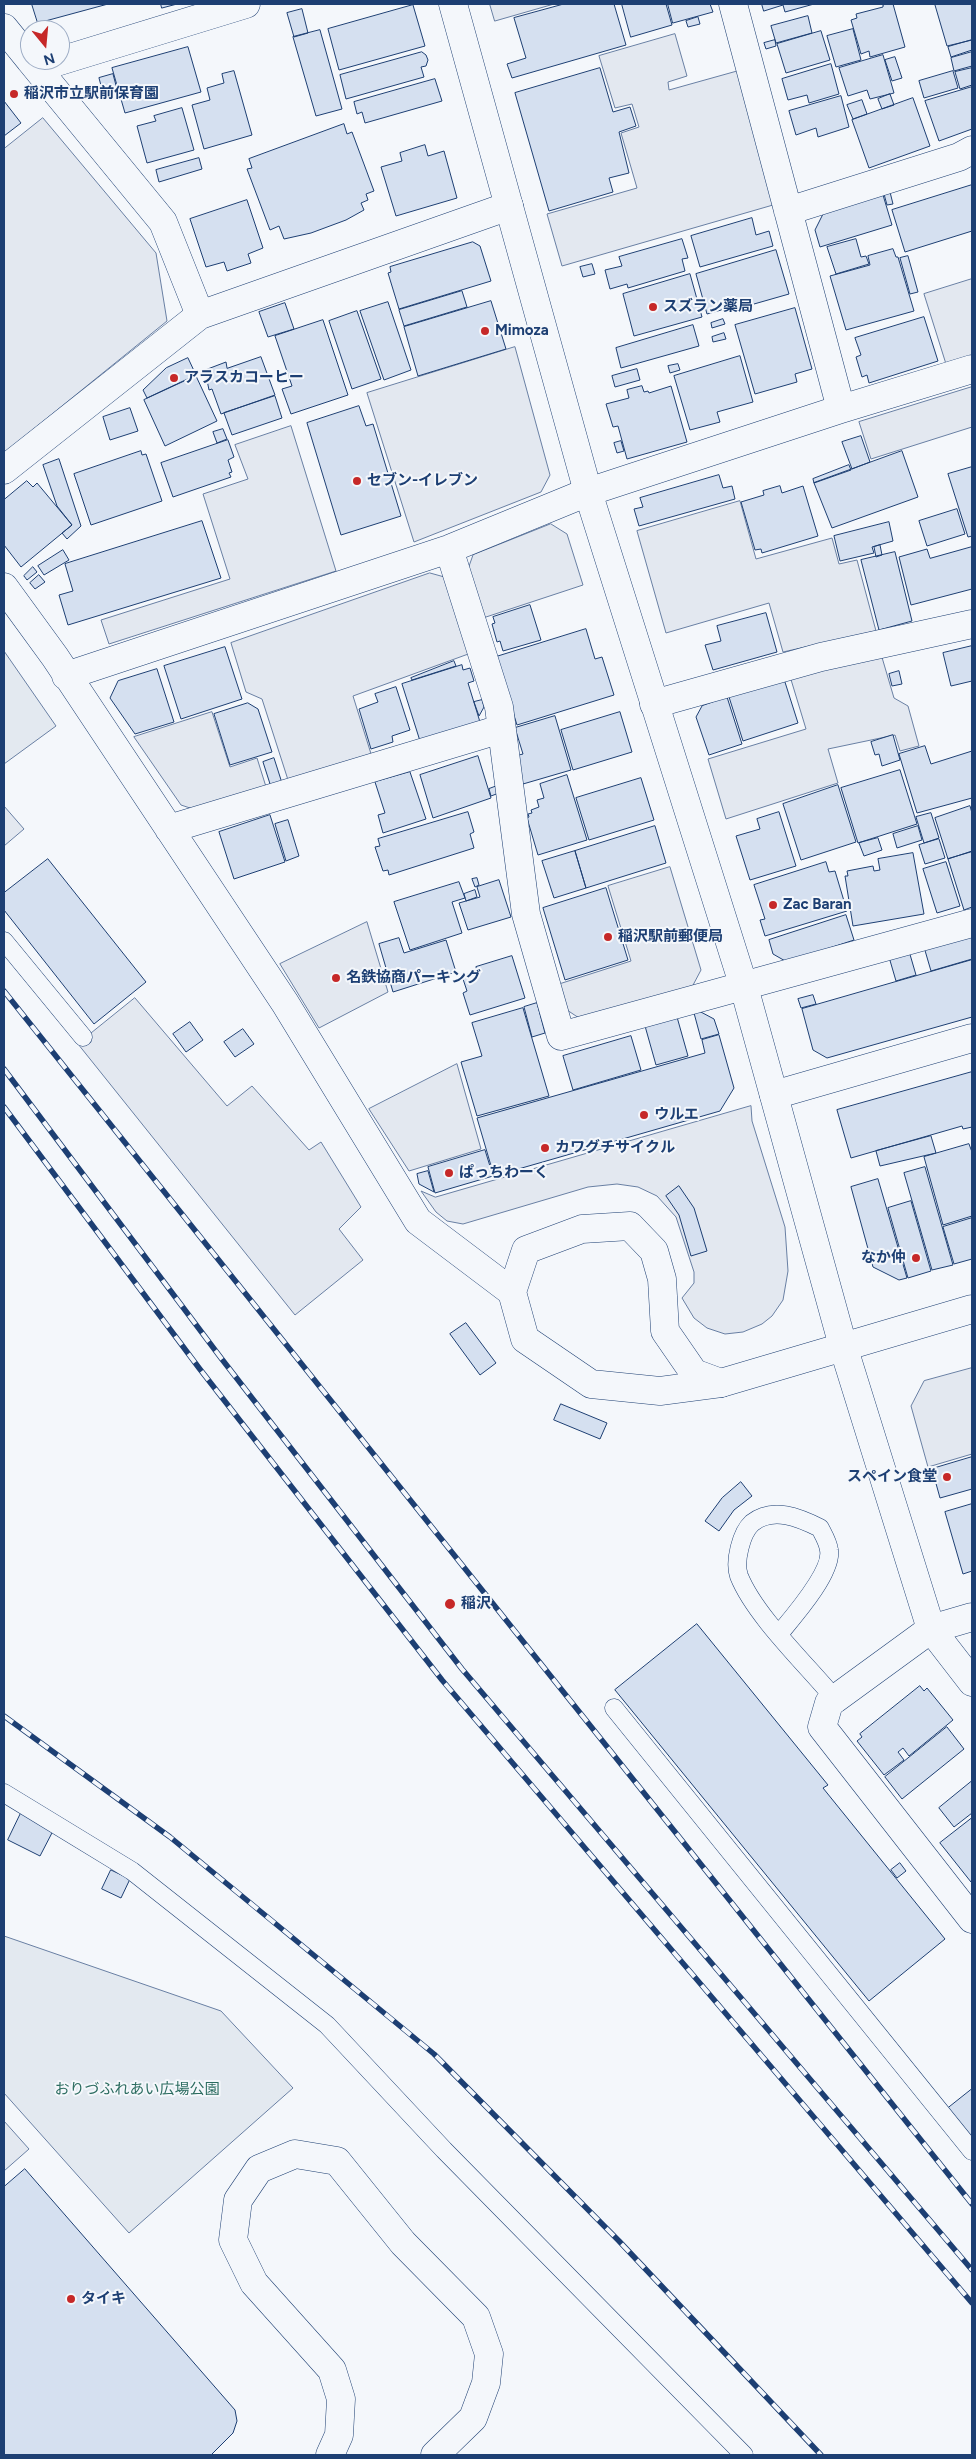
<!DOCTYPE html>
<meta charset="utf-8">
<style>
body{margin:0}
#map{position:relative;width:976px;height:2459px;overflow:hidden;background:#f4f7fb;font-family:Figtree,sans-serif}
canvas{display:block}
.frame{position:absolute;inset:0;border:5px solid #1d3f73;pointer-events:none}
.north{position:absolute;left:20px;top:20px;width:50px;height:50px;box-sizing:border-box;background:#f4f7fb;border:1px solid #9eadc5;border-radius:50%;rotate:163deg;font-size:14px;font-weight:700;line-height:20px;text-align:center;color:#1d3f73}
.north::after{content:'';display:block;margin:auto;width:18px;height:22px;background:#c62828;clip-path:polygon(50% 0,100% 100%,50% 72%,0 100%)}
</style>
<div id="map">
<canvas width="976" height="2459"></canvas>
<div class="frame"></div>
<div class="north">N</div>
</div>
<script>
const ctx = document.querySelector('canvas').getContext('2d');
ctx.lineJoin = 'round';
function fillPath(path, color) {
  ctx.fillStyle = color;
  ctx.fill(path, 'evenodd');
}
function strokePath(path, color, width, dash) {
  ctx.strokeStyle = color;
  ctx.lineWidth = width;
  ctx.lineCap = dash ? 'butt' : 'round';
  ctx.setLineDash(dash || []);
  ctx.stroke(path);
}
function write(font, color, halo, rows, align = 'center') {
  ctx.font = font + ' Figtree,"Noto Sans JP",sans-serif';
  ctx.lineWidth = 4;
  ctx.setLineDash([]);
  ctx.textBaseline = 'middle';
  ctx.strokeStyle = halo;
  ctx.fillStyle = color;
  for (const [text, x, y, turn = 0] of rows) {
    ctx.save();
    ctx.translate(x, y);
    ctx.rotate((+turn || 0) * Math.PI / 180);
    ctx.textAlign = isNaN(turn) ? turn : align;
    if (halo) ctx.strokeText(text, 0, 0);
    ctx.fillText(text, 0, 0);
    ctx.restore();
  }
}
const green = new Path2D(`
 M4,651L56,726L4,764Z
 M4,1936L221,2011L293,2088L129,2233L4,2093Z`);
const parking = new Path2D(`
 M490,4H554L495,21Z
 M675,34L687,76L668,82L669,90L737,71L773,205L562,266L547,214L637,188L621,133L639,127L632,104L615,108L599,56Z
 M43,118L156,253L167,321L4,453V149Z
 M972,279V356L946,364L924,294Z
 M515,347L550,475L541,492L414,542L367,393Z
 M972,387V427L871,459L859,422Z
 M291,426L336,571L109,644L101,620L230,579L203,494L248,479L235,445Z
 M740,501L756,559L832,538L839,564L857,560L876,631L783,652L769,603L666,633L637,531Z
 M551,524L567,534L583,585L483,618L468,569L473,555Z
 M430,573L448,578L471,653L353,696L372,757L289,783L262,699L246,692L231,643Z
 M881,654L894,698L908,706L919,746L900,751L895,735L828,749L838,783L726,819L708,759L806,729L789,673Z
 M212,712L230,767L257,758L267,790L199,811L181,805L134,737Z
 M4,806L24,829L4,846Z
 M670,867L701,970L692,987L582,1020L567,1010L559,984L631,961L608,886Z
 M367,922L388,992L319,1028L280,964Z
 M135,998L227,1106L252,1086L309,1150L321,1142L361,1207L339,1229L363,1260L295,1315L78,1044Z
 M457,1064L481,1149L409,1171L369,1109Z
 M751,1106L752,1121L785,1227L788,1271L783,1300L772,1316L762,1324L743,1332L725,1334L707,1328L694,1318L682,1298L694,1283V1272L676,1217L657,1196L638,1187L617,1184L588,1187L463,1224L447,1221L436,1212L421,1191L435,1197Z
 M972,1368V1454L928,1467L911,1406L924,1381Z
 M4,2121L29,2149L4,2171Z`);
const building = new Path2D(`
 M32,4H108L38,23Z
 M161,4H177L162,8Z
 M564,4H614L626,45L512,78L507,64L526,58L514,18Z
 M622,4H666L672,25L631,37Z
 M668,4H710L713,12L673,23Z
 M762,4H814L785,12L783,5L764,11Z
 M893,4L905,47L870,57L869,51L861,54L851,20L857,18L856,14L883,7V5L886,4Z
 M940,4H972V40L947,46L935,5Z
 M413,5L425,46L339,70L328,29Z
 M302,9L308,33L294,37L287,13Z
 M808,16L812,33L776,43L771,26Z
 M698,17L700,24L688,27L686,21Z
 M853,29L861,60L836,67L827,36Z
 M320,30L342,109L316,116L293,37Z
 M821,31L830,60L786,73L777,44Z
 M775,40L776,46L766,49L764,43Z
 M972,40V50L951,57L948,47Z
 M188,47L201,92L125,113L112,68Z
 M422,52L426,55L428,60L426,66L421,67L424,77L346,99L340,75Z
 M972,52V66L954,71L951,58Z
 M883,55L894,93L870,99L867,90L848,96L839,68Z
 M895,57L902,78L892,81L885,60Z
 M831,64L839,94L809,103L807,95L788,100L782,79Z
 M600,68L613,112L630,107L636,126L619,132L629,173L609,178L613,192L549,211L515,93Z
 M972,68V85L960,89L955,72Z
 M234,71L252,135L204,149L192,105L210,100L207,88L224,83L222,74Z
 M953,71L958,88L924,98L919,81Z
 M113,74L118,93L104,97L99,78Z
 M435,79L442,101L365,123L362,112L357,114L354,102Z
 M972,87V129L939,141L925,101Z
 M890,94L894,105L882,109L878,99Z
 M841,96L849,127L818,137L816,128L796,135L789,111Z
 M913,98L930,146L869,168L852,120Z
 M862,100L867,114L853,119L847,105Z
 M4,101L21,123L4,136Z
 M182,108L194,150L147,163L137,126L156,121L154,116Z
 M344,124L347,134L352,132L374,191L366,194L368,200L361,203L364,210L346,220L311,233L284,239L279,226L270,230L247,169L252,168L249,159Z
 M425,145L428,156L444,151L457,198L396,216L381,167L402,161L400,153Z
 M199,158L202,169L159,182L156,170Z
 M972,185V231L905,252L892,210Z
 M890,192L893,204L887,205L884,194Z
 M883,195L892,225L820,247L815,230L824,212Z
 M247,200L263,248L248,254L251,263L227,271L224,262L206,267L190,219Z
 M752,218L756,235L769,231L773,246L700,267L691,236Z
 M682,239L688,258L682,259L685,271L628,288L627,284L610,289L605,270L622,266L619,257Z
 M856,239L861,257L866,256L869,264L836,274L827,247Z
 M473,242L480,246L491,281L399,309L388,273L391,272L390,267Z
 M893,249L896,257H898L914,311L846,330L830,276L870,265L868,256Z
 M776,250L789,294L747,306L746,303L707,314L696,274Z
 M908,256L918,292L910,294L900,258Z
 M592,264L595,274L583,277L580,267Z
 M690,274L702,317L634,336L623,294Z
 M462,291L467,307L404,326L399,310Z
 M491,301L506,349L418,376L404,327Z
 M388,302L411,370L384,380L360,311Z
 M285,303L294,329L268,337L259,312Z
 M795,308L812,369L795,374L797,382L755,394L735,325Z
 M357,311L381,379L352,389L329,321Z
 M924,317L938,361L869,383L867,375L862,377L856,357L861,355L855,338Z
 M723,319L725,324L712,328L711,323Z
 M323,320L348,395L291,414L282,389L292,386L275,336Z
 M693,325L699,346L621,368L616,348Z
 M724,333L726,339L713,342L712,337Z
 M740,356L753,402L717,412L720,422L690,430L674,376Z
 M261,357L275,395L221,414L212,389L209,390L205,370L226,362L227,368Z
 M188,358L196,375L147,398L143,390L166,368Z
 M678,364L680,370L670,373L668,366Z
 M637,369L640,380L615,387L612,376Z
 M196,376L217,421L165,446L144,400Z
 M642,386L644,392L648,391L649,393L671,386L687,442L627,459L618,426L613,427L606,404L629,398L627,390Z
 M275,396L282,418L232,435L224,413Z
 M359,406L366,426L373,424L401,516L341,535L307,423Z
 M130,408L138,431L110,440L103,417Z
 M223,429L227,439L217,443L213,432Z
 M861,436L870,462L852,469L842,442Z
 M228,440L234,457L228,460L232,472L229,473L231,477L173,497L161,463Z
 M621,441L624,451L617,453L614,443Z
 M141,451L142,455L146,454L162,501L91,525L74,474Z
 M902,451L918,497L832,528L814,483Z
 M59,459L81,526L67,539L62,533L72,525L57,506L43,465Z
 M849,465L851,470L814,483L813,479Z
 M972,467V536L968,537L948,474Z
 M719,475L723,488L732,486L735,499L639,526L634,509L643,507L640,498Z
 M27,481L33,487L37,483L72,525L21,567L4,545V500Z
 M780,486L782,493L803,486L818,536L762,553L761,549L755,550L741,502L764,495L763,491Z
 M957,509L965,534L927,546L919,521Z
 M202,521L221,578L68,625L59,595L73,591L65,564Z
 M889,522L893,541L872,547L874,553L840,561L834,536Z
 M880,545L882,555L876,557L874,547Z
 M972,547V589L911,605L899,557L927,549L930,558Z
 M63,550L69,560L44,575L38,566Z
 M895,552L912,621L879,630L861,560Z
 M33,567L37,572L27,580L24,576Z
 M39,575L45,582L35,589L30,583Z
 M530,605L541,640L503,651L500,641L497,642L492,624L495,623L493,617Z
 M766,613L777,652L713,670L705,645L721,641L717,626Z
 M586,629L595,659L602,657L614,695L517,725L496,657Z
 M972,646V681L951,686L943,653Z
 M225,647L242,699L181,719L164,666Z
 M454,661L456,666L412,680L411,678Z
 M462,665L463,670L470,668L474,681L468,683L480,722L420,741L402,684Z
 M157,669L174,722L135,734L110,698L118,681Z
 M899,671L902,684L892,686L889,674Z
 M784,679L798,723L743,741L729,697Z
 M396,687L410,730L392,736L393,742L371,749L359,709L378,702L375,694Z
 M727,697L742,744L709,755L696,717L702,706Z
 M482,700L484,707L479,716L474,702Z
 M248,703L258,709L272,752L230,765L214,714Z
 M620,712L632,752L573,770L561,730Z
 M555,716L571,770L523,784L518,770L519,755L523,754L515,728Z
 M893,735L900,760L882,766L879,754L875,755L871,742Z
 M925,746L931,764L972,751V798L917,813L899,754Z
 M478,756L491,798L433,818L420,775Z
 M274,758L282,783L271,787L263,762Z
 M900,770L917,824L858,843L841,788Z
 M410,772L426,819L383,833L378,815L385,813L375,782Z
 M567,775L587,840L538,855L527,818L529,817L528,814L532,813L531,810L539,807L537,800L544,798L540,784Z
 M641,778L654,820L589,840L576,798Z
 M838,785L856,842L801,860L783,804Z
 M497,786L499,793L491,796L489,789Z
 M970,806L972,813V851L948,859L935,818Z
 M468,812L474,832L470,834L474,848L389,875L388,870L383,871L375,847L380,846L378,839Z
 M779,812L796,866L750,880L736,836L760,829L757,819Z
 M931,813L939,838L924,843L916,817Z
 M270,815L285,862L234,879L219,832Z
 M288,820L299,856L286,861L275,824Z
 M655,826L666,863L586,888L575,851Z
 M918,826L922,840L897,848L893,834Z
 M878,838L882,850L864,856L859,843Z
 M939,839L945,858L925,864L919,845Z
 M575,851L586,888L554,898L542,861Z
 M972,852V907L964,910L948,859Z
 M913,853L924,914L853,926L845,876H848L847,871L873,866L874,871L880,870L878,859Z
 M48,859L146,982L94,1024L4,910V893Z
 M826,862L829,872L835,871L847,911L765,936L760,920L765,919L754,885Z
 M946,862L960,906L937,913L923,869Z
 M477,878L479,885L475,887L472,879Z
 M499,880L511,917L468,930L459,903L480,897L477,887Z
 M459,882L465,898L452,902L462,933L410,950L394,902Z
 M606,888L628,960L565,980L543,908Z
 M475,890L477,897L466,901L464,894Z
 M846,915L854,940L787,962L773,954L769,940Z
 M972,933V959L931,971L924,947Z
 M399,938L404,953L446,940L456,972L393,992L379,944Z
 M909,951L916,975L896,981L889,957Z
 M512,956L525,998L470,1015L463,993L467,991L462,976L477,971L476,967Z
 M972,960V1017L827,1058L813,1050L802,1009Z
 M813,995L816,1004L801,1008L798,999Z
 M537,1003L545,1033L532,1037L524,1007Z
 M523,1008L549,1096L477,1116L461,1062L482,1056L472,1023Z
 M699,1011L714,1019L719,1034L701,1039L694,1013Z
 M677,1017L688,1056L656,1065L645,1026Z
 M190,1022L203,1040L186,1052L173,1034Z
 M243,1029L254,1044L235,1057L224,1042Z
 M719,1035L734,1088L720,1111L494,1176L477,1118L705,1053L702,1040Z
 M631,1036L641,1070L573,1090L563,1056Z
 M972,1072V1127L963,1129L962,1126L851,1158L837,1110Z
 M931,1136L936,1153L880,1166L876,1151Z
 M969,1144L972,1152V1216L943,1225L924,1157Z
 M485,1150L493,1176L435,1193L428,1167Z
 M925,1167L953,1265L932,1270L904,1173Z
 M428,1171L434,1192L419,1184L417,1174Z
 M878,1179L907,1278L899,1280L873,1267L851,1187Z
 M679,1186L694,1208L707,1251L691,1256L679,1215L666,1196Z
 M911,1201L931,1271L908,1278L888,1208Z
 M972,1218V1259L954,1264L943,1227Z
 M466,1323L496,1363L480,1375L450,1334Z
 M561,1404L607,1423L600,1439L554,1420Z
 M972,1457V1489L940,1498L932,1469Z
 M741,1482L752,1496L734,1510L719,1531L705,1521L722,1498Z
 M972,1504V1571L963,1574L945,1512Z
 M697,1624L828,1785L823,1788L945,1939L869,2001L615,1690Z
 M920,1686L924,1691L927,1688L953,1720L909,1756L903,1748L898,1752L904,1760L884,1775L857,1741L862,1737L860,1734Z
 M947,1727L964,1749L902,1799L885,1777Z
 M972,1781V1813L954,1827L939,1808Z
 M21,1813L54,1829L40,1856L8,1840Z
 M972,1818V1880L971,1882L940,1843Z
 M900,1863L906,1871L897,1878L891,1870Z
 M111,1870L130,1879L121,1898L102,1889Z
 M972,2089V2140L947,2109Z
 M25,2169L235,2410L237,2421L233,2433L211,2455H4V2187Z`);
const lane = new Path2D(`
 M4,941L83,1037
 M779,1634C793,1617 833,1572 829,1550C828,1542 823,1534 820,1528C800,1518 773,1506 752,1523C741,1533 734,1562 739,1576C755,1616 807,1665 835,1699
 M614,1708L972,2151
 M4,1793L132,1871L327,2025L444,2150L744,2455`);
const street = new Path2D(`
 M733,4L841,409
 M4,28L30,60
 M30,60L163,222L200,315
 M37,68L246,4
 M788,211L959,157L972,150
 M4,470L200,315L509,206
 M449,549L499,707L526,914L561,1036L972,923
 M4,587L55,657L285,1003L418,1221L512,1292
 M66,676L449,549L588,492L841,409L972,369
 M654,704L821,657L972,624
 M169,829L501,729
 M774,1095L972,1038
 M630,1226L654,1251L662,1279L665,1331L694,1373L721,1383L660,1391L591,1384L525,1339L512,1292L526,1250L582,1229Z
 M972,1617L931,1629L835,1699L829,1703L822,1727L972,1919`);
const secondary = new Path2D(`
 M453,4L588,492L744,987L843,1346L931,1629L972,1682
 M721,1383L972,1309
 M330,2455L339,2435L341,2399L332,2370L254,2283L233,2240L238,2200L259,2169L295,2154L337,2161L403,2243L476,2317L489,2354L486,2383L473,2418L435,2455`);
const rail = new Path2D(`
 M4,991L972,2204
 M4,1069L221,1358L462,1669L972,2270
 M4,1107L199,1368L442,1680L972,2303
 M4,1716L170,1837L434,2054L619,2241L821,2455`);
const markers = [
 [14,94,5,"#c62828"],
 [653,307,5,"#c62828"],
 [485,331,5,"#c62828"],
 [174,378,5,"#c62828"],
 [357,481,5,"#c62828"],
 [773,905,5,"#c62828"],
 [608,937,5,"#c62828"],
 [336,978,5,"#c62828"],
 [644,1115,5,"#c62828"],
 [545,1148,5,"#c62828"],
 [449,1173,5,"#c62828"],
 [916,1258,5,"#c62828"],
 [947,1477,5,"#c62828"],
 [450,1604,6,"#c62828"],
 [71,2299,5,"#c62828"]
];
const poiNames = [
 ["稲沢市立駅前保育園",24,94],
 ["スズラン薬局",663,307],
 ["Mimoza",495,331],
 ["アラスカコーヒー",184,378],
 ["セブン-イレブン",367,481],
 ["Zac Baran",783,905],
 ["稲沢駅前郵便局",618,937],
 ["名鉄協商パーキング",346,978],
 ["ウルエ",654,1115],
 ["カワグチサイクル",555,1148],
 ["ぱっちわーく",459,1173],
 ["なか仲",906,1258,"right"],
 ["スペイン食堂",937,1477,"right"],
 ["稲沢",461,1604],
 ["タイキ",81,2299]
];
const parkNames = [
 ["おりづふれあい広場公園",137,2090]
];
fillPath(green, '#e3e9f0');
strokePath(green, '#687fa3', 1);
fillPath(parking, '#e3e8f0');
strokePath(parking, '#687fa3', 1);
fillPath(building, '#d5e0f0');
strokePath(building, '#1d3f73', 1);
strokePath(lane, '#1d3f73', 19);
strokePath(street, '#1d3f73', 29);
strokePath(secondary, '#1d3f73', 29);
strokePath(lane, '#f4f7fb', 18);
strokePath(street, '#f4f7fb', 28);
strokePath(secondary, '#f4f7fb', 28);
strokePath(rail, '#1d3f73', 5.5);
strokePath(rail, '#f4f7fb', 4, [11]);
for (const [x, y, r, color] of markers) {
  const dot = new Path2D();
  dot.arc(x, y, r, 0, 2 * Math.PI);
  ctx.fillStyle = color;
  ctx.fill(dot);
  strokePath(dot, '#f4f7fb', 2);
}
write('bold 15px', '#1d3f73', '#f4f7fb', poiNames, 'left');
write('15px', '#2c6c60', '#f4f7fb', parkNames);
</script>
